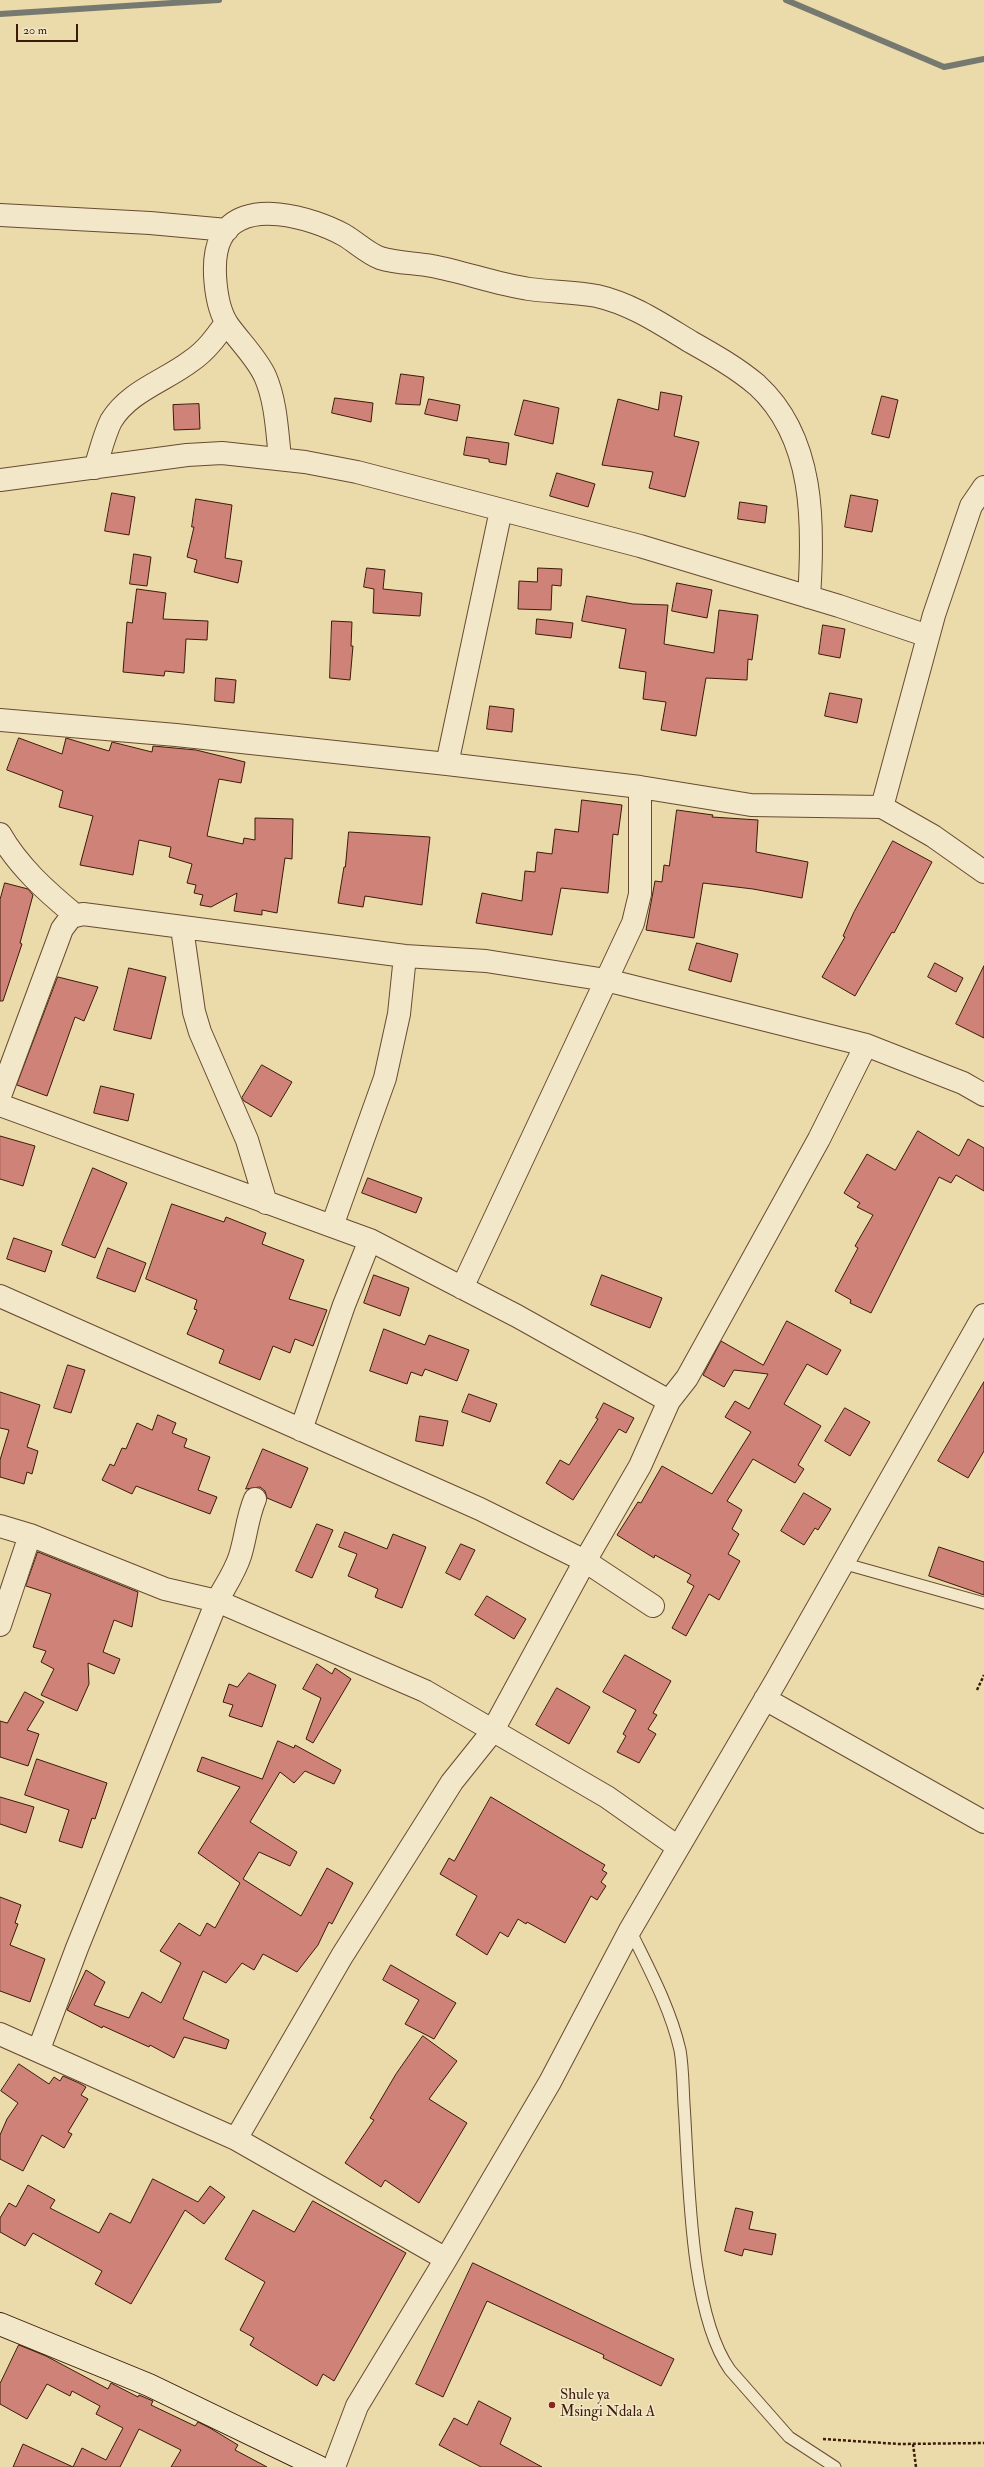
<!DOCTYPE html>
<style>
body{margin:0}
#map{position:relative;width:984px;height:2467px;overflow:hidden;background:#ebdaaa;font-family:"IM FELL Double Pica",serif}
canvas{display:block}
.scale{position:absolute;left:16px;top:24px;width:62px;height:18px;box-sizing:border-box;border:2px solid #3c1b09;border-top:0;padding-left:5px;font-size:12px;line-height:14px;white-space:nowrap;color:#3c1b09;-webkit-text-stroke:3px #f2e7c8;paint-order:stroke}
</style>
<div id="map">
<canvas width="984" height="2467"></canvas>
<div class="scale">20 m</div>
</div>
<script>
const ctx = document.querySelector('canvas').getContext('2d');
ctx.lineJoin = 'round';
function strokePath(path, color, width, dash) {
  ctx.strokeStyle = color;
  ctx.lineWidth = width;
  ctx.lineCap = dash ? 'butt' : 'round';
  ctx.setLineDash(dash || []);
  ctx.stroke(path);
}
function fillPath(path, color) {
  ctx.fillStyle = color;
  ctx.fill(path, 'evenodd');
}
function write(font, color, halo, rows, align = 'center') {
  ctx.font = font + ' "IM FELL Double Pica",serif';
  ctx.lineWidth = 3;
  ctx.setLineDash([]);
  ctx.textBaseline = 'middle';
  ctx.strokeStyle = halo;
  ctx.fillStyle = color;
  for (const [text, x, y, turn = 0] of rows) {
    ctx.save();
    ctx.translate(x, y);
    ctx.rotate((+turn || 0) * Math.PI / 180);
    ctx.textAlign = isNaN(turn) ? turn : align;
    if (halo) ctx.strokeText(text, 0, 0);
    ctx.fillText(text, 0, 0);
    ctx.restore();
  }
}
const stream = new Path2D(`
 M786,0L944,67L984,59
 M0,14L219,0`);
const building = new Path2D(`
 M401,374L424,377L420,405L396,404Z
 M661,392L682,396L674,436L699,442L685,497L649,488L653,472L602,465L618,399L658,410Z
 M882,396L898,400L889,438L872,434Z
 M335,398L373,403L371,422L332,413Z
 M429,399L460,405L457,421L425,414Z
 M524,400L559,408L553,444L515,435Z
 M199,404L200,429L174,430L173,405Z
 M467,437L509,443L506,465L489,462V459L464,455Z
 M557,473L595,484L588,507L550,496Z
 M112,493L135,497L129,535L105,531Z
 M851,495L878,500L872,532L845,527Z
 M196,499L232,505L225,558L242,561L238,583L194,572L197,560L187,557L194,527H192Z
 M740,502L767,506L765,523L738,519Z
 M134,554L151,557L147,586L130,584Z
 M367,568L385,570L383,589L422,593L420,616L373,613L374,589L364,587Z
 M538,568L562,569L561,586L552,585L551,610L518,609L519,581L537,582Z
 M677,583L712,590L707,618L672,611Z
 M137,589L166,593L163,619L208,621L207,640L186,639L184,673L165,671L164,676L123,672L127,622L132,623Z
 M587,596L633,604L668,605L664,644L714,653L719,610L758,615L752,660L748,659L747,680L706,678L696,736L661,730L666,702L643,699L646,672L619,668L626,629L582,621Z
 M537,619L573,623L571,638L536,634Z
 M332,621L352,622L351,646H353L350,680L330,678Z
 M823,625L845,629L840,658L819,654Z
 M216,678L236,680L234,703L215,701Z
 M830,693L862,699L857,723L825,716Z
 M490,706L514,709L512,732L487,729Z
 M19,738L62,754L66,738L109,751L112,742L152,752L153,746L196,750L245,762L241,783L219,779L207,836L243,844L244,838L255,840V818L293,819L292,859L285,858L277,913L262,910V915L234,911L237,893L211,907L200,905L203,895L194,893L196,885L187,883L192,864L169,857L171,847L139,840L133,875L80,865L93,816L59,807L63,791L7,770Z
 M582,800L622,805L618,835L613,834L608,893L561,888L552,935L476,923L482,893L522,901L525,871L535,872L537,852L552,854L555,829L578,832Z
 M677,810L713,815L712,817L758,820L756,852L808,862L802,898L753,889L703,883L694,938L646,930L655,881L662,882L664,865L669,866Z
 M349,832L430,837L422,905L365,896L363,907L338,903L344,867H345Z
 M893,841L932,862L894,933L892,932L855,996L822,977L845,937L843,936L854,912Z
 M5,883L28,889L33,895L20,943L22,944L3,1001H0V900Z
 M697,943L738,954L731,982L689,970Z
 M935,963L963,978L956,992L928,977Z
 M984,966V1038L956,1024Z
 M129,968L166,977L151,1039L114,1030Z
 M58,977L98,987L84,1021L75,1017L47,1096L17,1085Z
 M262,1065L292,1082L271,1117L244,1101L242,1098Z
 M101,1086L134,1094L128,1121L94,1113Z
 M918,1131L959,1156L968,1139L984,1148V1191L956,1175L951,1183L939,1177L871,1313L850,1303L851,1300L835,1291L858,1248L855,1246L873,1215L857,1207L860,1203L844,1193L867,1154L895,1170Z
 M0,1136L35,1146L23,1186L0,1179Z
 M93,1168L127,1183L95,1258L62,1245Z
 M368,1178L422,1198L416,1213L362,1193Z
 M172,1204L224,1222L226,1217L266,1233L262,1244L304,1260L289,1299L327,1310L313,1346L295,1339L290,1353L273,1346L260,1380L219,1363L224,1350L187,1334L197,1310L194,1309L197,1300L146,1279Z
 M14,1238L52,1251L45,1272L7,1259Z
 M108,1248L146,1263L135,1292L97,1278Z
 M374,1275L409,1288L400,1316L364,1303Z
 M602,1275L662,1298L650,1328L591,1305Z
 M787,1321L841,1350L827,1375L807,1364L784,1404L821,1426L798,1465L804,1469L795,1483L753,1459L727,1501L742,1510L732,1529L739,1534L728,1554L740,1561L719,1600L709,1594L686,1636L672,1628L694,1586L687,1582L691,1575L655,1555L654,1558L617,1535L638,1502L641,1503L662,1466L712,1494L751,1432L725,1417L735,1401L749,1409L768,1374L734,1370L724,1387L703,1375L721,1341L763,1365Z
 M384,1329L425,1345L429,1335L469,1350L457,1381L425,1369L422,1376L411,1372L407,1384L370,1371Z
 M68,1365L85,1370L71,1413L54,1408Z
 M984,1382V1451L968,1478L938,1461Z
 M0,1392L40,1405L27,1447L38,1451L32,1474L27,1472L24,1484L0,1477V1460L9,1430L0,1428Z
 M469,1394L497,1404L490,1422L462,1412Z
 M604,1403L634,1418L626,1433L619,1429L573,1500L546,1483L560,1460L569,1465L598,1419L596,1418Z
 M845,1408L870,1422L850,1456L825,1441Z
 M158,1415L176,1423L172,1433L187,1439L184,1447L210,1457L198,1490L217,1497L210,1514L136,1486L132,1494L102,1480L110,1464L114,1466L122,1448L126,1449L137,1423L152,1430Z
 M420,1416L448,1421L443,1446L416,1441Z
 M263,1449L308,1468L291,1508L267,1498L265,1491L260,1487L246,1489Z
 M804,1493L831,1509L818,1530L815,1528L804,1545L781,1531Z
 M317,1524L333,1530L312,1578L296,1571Z
 M345,1532L387,1549L393,1534L426,1547L402,1608L375,1597L378,1589L348,1576L357,1554L339,1547Z
 M461,1544L475,1550L460,1580L446,1573Z
 M939,1547L984,1562V1595L929,1576Z
 M38,1552L138,1592L132,1627L114,1620L103,1652L120,1659L114,1674L88,1663L89,1684L77,1711L41,1695L54,1669L41,1662L46,1651L33,1647L51,1594L26,1586Z
 M487,1596L526,1619L514,1639L475,1615Z
 M625,1655L671,1681L653,1713L657,1715L648,1729L656,1734L639,1763L617,1752L626,1736L623,1734L636,1710L603,1692Z
 M317,1664L332,1674L335,1668L351,1679L313,1743L306,1739L321,1698L303,1689Z
 M249,1673L276,1685L262,1727L229,1716L233,1705L223,1702L229,1684L237,1687Z
 M557,1688L590,1707L569,1744L536,1725Z
 M25,1692L44,1702L27,1730L39,1734L28,1766L0,1757V1721L7,1723Z
 M278,1741L294,1748L295,1745L341,1770L334,1784L305,1771L294,1783L280,1772L250,1822L297,1852L290,1866L259,1852L243,1879L301,1916L327,1868L353,1883L332,1924L329,1922L318,1945L297,1972L263,1954L254,1970L242,1963L226,1983L203,1971L183,2019L229,2040L226,2049L184,2037L174,2058L150,2045L149,2047L103,2026L102,2028L67,2010L86,1970L105,1982L94,2005L129,2018L142,1992L161,2003L181,1963L160,1951L179,1923L200,1936L207,1923L215,1928L240,1883L198,1853L240,1787L197,1771L202,1757L262,1779Z
 M37,1759L107,1783L95,1819L92,1818L82,1848L59,1841L69,1810L25,1795Z
 M0,1797L34,1807L26,1833L0,1824Z
 M491,1797L605,1865L602,1870L607,1873L601,1882L606,1886L597,1900L591,1896L565,1943L527,1922L526,1924L518,1919L508,1937L500,1932L487,1955L456,1935L477,1896L440,1874L449,1858L454,1861Z
 M0,1897L21,1905L15,1923L18,1924L10,1945L45,1959L30,2002L0,1991Z
 M391,1965L456,2003L434,2039L405,2024L419,2000L383,1980Z
 M423,2036L457,2061L429,2099L467,2123L419,2203L385,2180L381,2187L345,2163L374,2120L370,2118L396,2074Z
 M19,2064L49,2084L54,2077L60,2081L63,2076L79,2083L86,2087L81,2095L88,2099L68,2132L72,2134L64,2148L42,2135L23,2171L0,2159V2135L7,2119L18,2103L1,2091Z
 M153,2179L198,2202L210,2186L225,2197L204,2224L185,2210L131,2304L95,2284L102,2271L33,2233L25,2246L0,2232V2218L9,2203L16,2207L28,2185L55,2200L50,2208L99,2233L110,2213L130,2223Z
 M313,2201L406,2253L334,2381L323,2374L317,2386L250,2345L254,2338L240,2330L265,2282L225,2259L253,2210L294,2232Z
 M736,2208L753,2212L749,2229L776,2234L772,2255L744,2249L742,2256L725,2251Z
 M473,2263L674,2359L661,2386L603,2358L604,2355L487,2301L443,2397L416,2384Z
 M19,2345L46,2356L108,2389L111,2383L138,2397L139,2395L153,2401L151,2405L195,2426L198,2422L210,2428L238,2445L235,2450L267,2467H171L181,2450L139,2429L120,2467H13L23,2444L73,2467L82,2448L106,2460L123,2428L96,2414L100,2406L72,2391L70,2396L47,2384L27,2419L0,2404V2384Z
 M479,2401L511,2418L500,2444L542,2467H481L439,2445L454,2418L467,2425Z`);
const path = new Path2D(`
 M977,1690L984,1675
 M823,2439L899,2444L984,2443
 M913,2444L916,2467`);
const lane = new Path2D(`
 M842,1563L984,1603
 M630,1930C649,1969 670,2007 680,2050C683,2067 683,2087 684,2104C689,2176 689,2312 730,2370L789,2437L835,2467`);
const street = new Path2D(`
 M0,215L150,223L227,230
 M280,458C277,431 276,401 265,376C256,357 240,342 228,325C215,306 210,259 221,238C242,196 313,218 344,235C356,242 367,253 380,258C395,263 416,263 432,266C464,272 496,284 529,289C552,292 575,292 597,296C632,304 661,324 691,342C714,355 737,368 757,385C815,438 814,524 809,597
 M95,468C100,453 104,435 111,421C129,391 165,381 191,361C206,351 216,337 226,323
 M0,480L187,455L222,453L305,462L357,472L640,546L839,606L928,636
 M0,720L176,735L447,764L640,787L751,805L882,807L933,836L984,872
 M447,764L501,510
 M882,807L934,615L971,506L984,487
 M0,834C18,866 46,891 75,915
 M182,928L194,1012L200,1032L247,1140L266,1203
 M0,1096L62,929L71,917L83,914L405,956L486,961L606,980L866,1045L963,1083L984,1095
 M0,1105L370,1240L517,1316L669,1401
 M332,1226L385,1078L399,1014L405,956
 M462,1288L633,923L640,894V787
 M0,1296L480,1509L585,1561L653,1606
 M301,1430L344,1305L370,1240
 M0,1526L30,1535L165,1589L217,1601L425,1691L607,1797L678,1847
 M0,1625L30,1535
 M765,1699L984,1822
 M0,2034L236,2139L446,2259
 M39,2049L77,1948L217,1601C225,1586 235,1572 240,1556C246,1537 247,1518 255,1499
 M236,2139L342,1956L452,1782L492,1732L585,1561L640,1466L669,1401L687,1378L819,1139L866,1045
 M334,2467L357,2406L446,2259L550,2082L630,1930L777,1679L984,1315`);
const secondary = new Path2D(`
 M0,2324L149,2385L319,2467`);
const markers = [
 [552,2405,4,"#8f2418"]
];
const poiNames = [
 ["Shule ya",560,2396],
 ["Msingi Ndala A",560,2413]
];
strokePath(stream, '#767970', 6);
fillPath(building, '#cf8277');
strokePath(building, '#3c1b09', 1);
strokePath(lane, '#684b31', 13);
strokePath(street, '#684b31', 24);
strokePath(secondary, '#3c1b09', 24);
strokePath(path, '#3c1b09', 2.5, [3, 2]);
strokePath(lane, '#f2e7c8', 11);
strokePath(street, '#f2e7c8', 22);
strokePath(secondary, '#f2e7c8', 22);
for (const [x, y, r, color] of markers) {
  const dot = new Path2D();
  dot.arc(x, y, r, 0, 2 * Math.PI);
  ctx.fillStyle = color;
  ctx.fill(dot);
  strokePath(dot, '#f2e7c8', 1.5);
}
write('15px', '#3c1b09', '#f2e7c8', poiNames, 'left');
</script>
